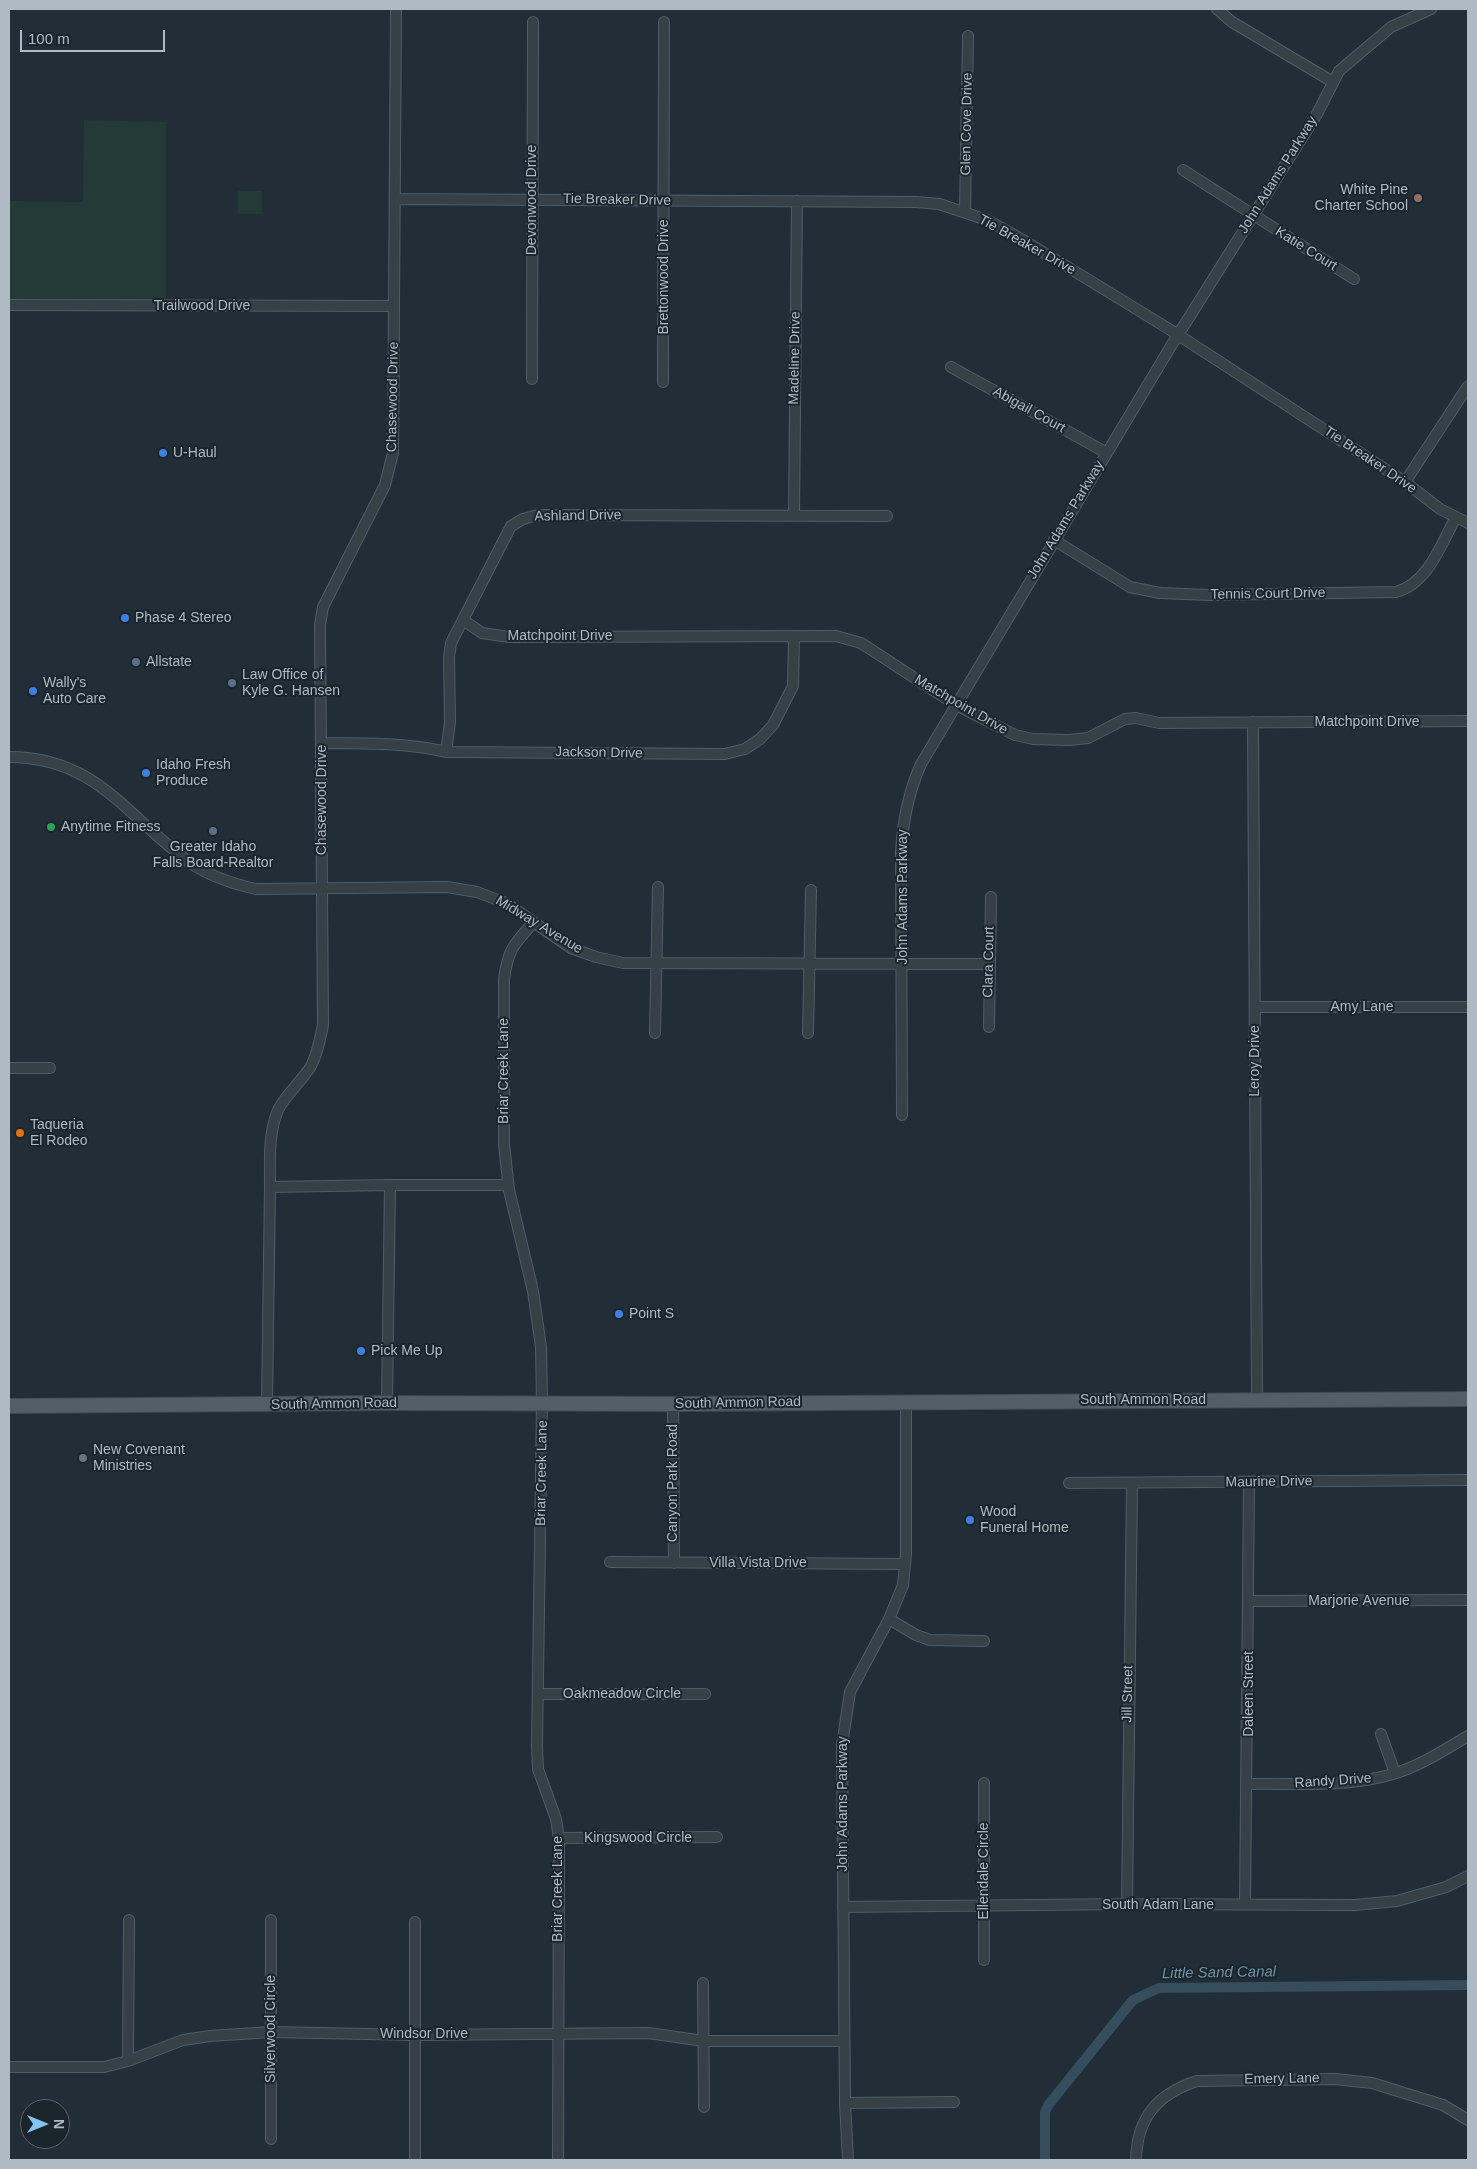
<!DOCTYPE html>
<style>
body{margin:0}
#map{position:relative;width:1477px;height:2169px;overflow:hidden;background:#212e37;font-family:Helvetica,sans-serif}
canvas{display:block}
.frame{position:absolute;inset:0;border:10px solid #afbbc4;pointer-events:none}
.north{position:absolute;left:20px;top:2099px;width:50px;height:50px;box-sizing:border-box;background:#1a252c;border:1px solid #566169;border-radius:50%;rotate:90deg;font-size:14px;font-weight:700;line-height:20px;text-align:center;color:#afbbc4}
.north::after{content:'';display:block;margin:auto;width:18px;height:22px;background:#86c4f2;clip-path:polygon(50% 0,100% 100%,50% 72%,0 100%)}
.scale{position:absolute;left:20px;top:30px;width:145px;height:22px;box-sizing:border-box;border:2px solid #afbbc4;border-top:0;padding-left:6px;font-size:15px;line-height:18px;white-space:nowrap;color:#afbbc4;-webkit-text-stroke:4px #1a252c;paint-order:stroke}
</style>
<div id="map">
<canvas width="1477" height="2169"></canvas>
<div class="frame"></div>
<div class="north">N</div>
<div class="scale">100 m</div>
</div>
<script>
const ctx = document.querySelector('canvas').getContext('2d');
ctx.lineJoin = 'round';
function fillPath(path, color) {
  ctx.fillStyle = color;
  ctx.fill(path, 'evenodd');
}
function strokePath(path, color, width, dash) {
  ctx.strokeStyle = color;
  ctx.lineWidth = width;
  ctx.lineCap = dash ? 'butt' : 'round';
  ctx.setLineDash(dash || []);
  ctx.stroke(path);
}
function write(font, color, halo, rows, align = 'center') {
  ctx.font = font + ' Helvetica,sans-serif';
  ctx.lineWidth = 4;
  ctx.setLineDash([]);
  ctx.textBaseline = 'middle';
  ctx.strokeStyle = halo;
  ctx.fillStyle = color;
  for (const [text, x, y, turn = 0] of rows) {
    ctx.save();
    ctx.translate(x, y);
    ctx.rotate((+turn || 0) * Math.PI / 180);
    ctx.textAlign = isNaN(turn) ? turn : align;
    if (halo) ctx.strokeText(text, 0, 0);
    ctx.fillText(text, 0, 0);
    ctx.restore();
  }
}
const green = new Path2D(`
 M84,120L166,122V305H9V201L83,202Z
 M238,191H262V214H238Z`);
const canal = new Path2D(`
 M1045,2160V2112L1049,2104L1133,2000L1159,1988L1468,1985`);
const minor = new Path2D(`
 M1217,9L1232,22L1333,82
 M1183,170L1354,279
 M395,199L916,202L939,204L987,220L1025,241L1169,329L1405,482L1440,509L1468,523
 M965,212L968,36
 M9,305L394,306
 M951,367L1107,453
 M532,379L533,22
 M663,382L664,22
 M1405,482L1468,386
 M794,515L797,201
 M1054,540L1130,587L1160,593L1209,595L1396,592C1428,584 1441,544 1456,517
 M463,620L482,633L509,637L836,636L861,643L956,705L1015,735L1033,739L1069,740L1088,738L1125,719L1136,718L1159,723L1468,721
 M1253,722L1257,1399
 M322,743C364,744 405,742 446,752L725,754L745,749L760,739L773,725L793,686L794,636
 M446,752L450,722L449,657L451,643L511,526L523,519L538,515L887,516
 M9,757C96,757 126,816 189,862C209,876 233,884 256,889L447,887L477,892L506,903L571,948L596,957L623,963L989,964
 M534,922C514,944 508,949 504,979V1144L509,1190L533,1291L541,1347L542,1403L537,1746L538,1769L556,1819L559,1838L558,2160
 M1255,1007H1468
 M989,1027L991,897
 M655,1033L658,887
 M808,1033L811,890
 M9,1068H50
 M902,1115L901,851C903,820 908,793 921,764L1171,346L1317,114L1339,71L1391,27L1431,9
 M390,1185L270,1187C270,1161 268,1134 278,1110C286,1094 302,1081 311,1066C318,1053 320,1039 323,1025L320,625L323,607L385,485L393,453L396,9
 M387,1403L390,1185H508
 M267,1404L270,1187
 M673,1404L674,1563
 M1069,1483L1468,1480
 M610,1562L905,1564
 M1249,1601L1468,1600
 M889,1619L916,1635L930,1640L984,1641
 M539,1694H705
 M1381,1734L1395,1773
 M1248,1784C1296,1783 1346,1788 1393,1774C1420,1766 1444,1750 1468,1736
 M559,1838L717,1837
 M1127,1904L1132,1484
 M1245,1905L1249,1483
 M843,1907L1127,1904L1355,1905L1397,1901L1446,1887L1468,1876
 M271,1920V2139
 M984,1960V1783
 M703,1983L704,2107
 M128,2061L129,1920
 M9,2067H104L128,2061L183,2040L210,2036L271,2032L415,2035L648,2033L704,2041H844
 M845,2103L954,2102
 M415,2160V1922
 M848,2160L845,2103L842,1745L850,1692L889,1619L903,1585L906,1554V1401
 M1136,2160C1137,2118 1157,2094 1197,2081L1335,2079L1372,2083L1443,2105L1468,2120`);
const major = new Path2D(`
 M9,1406L387,1403L673,1404L1468,1399`);
const markers = [
 [1418,198,5,"#8d6e63"],
 [163,453,5,"#3f7fe0"],
 [125,618,5,"#3f7fe0"],
 [136,662,5,"#5c6f8a"],
 [232,683,5,"#5c6f8a"],
 [33,691,5,"#3f7fe0"],
 [146,773,5,"#3f7fe0"],
 [51,827,5,"#2e9e5b"],
 [213,831,5,"#5c6f8a"],
 [20,1133,5,"#e8710a"],
 [619,1314,5,"#3f7fe0"],
 [361,1351,5,"#3f7fe0"],
 [83,1458,5,"#6b7280"],
 [970,1520,5,"#3f7fe0"]
];
const streetNames = [
 ["Glen Cove Drive",967,124,-89],
 ["John Adams Parkway",1278,175,-58],
 ["Devonwood Drive",532,200,-90],
 ["Tie Breaker Drive",617,200,1],
 ["Tie Breaker Drive",1027,245,29],
 ["Katie Court",1306,249,32],
 ["Brettonwood Drive",664,277,-90],
 ["Trailwood Drive",202,306],
 ["Madeline Drive",795,358,-89],
 ["Chasewood Drive",393,397,-89],
 ["Abigail Court",1029,410,29],
 ["Tie Breaker Drive",1370,460,34],
 ["Ashland Drive",578,516,-1],
 ["John Adams Parkway",1066,520,-59],
 ["Tennis Court Drive",1268,594,-1],
 ["Matchpoint Drive",560,636],
 ["Matchpoint Drive",961,705,30],
 ["Matchpoint Drive",1367,722],
 ["Jackson Drive",599,753,1],
 ["Chasewood Drive",322,800,-90],
 ["John Adams Parkway",903,897,-90],
 ["Midway Avenue",539,925,31],
 ["Clara Court",989,962,-89],
 ["Amy Lane",1362,1007],
 ["Leroy Drive",1255,1061,-90],
 ["Briar Creek Lane",504,1071,-90],
 ["South Ammon Road",1143,1400],
 ["South Ammon Road",738,1403,-1],
 ["South Ammon Road",334,1404,-1],
 ["Briar Creek Lane",542,1473,-89],
 ["Maurine Drive",1269,1482,-1],
 ["Canyon Park Road",673,1483,-90],
 ["Villa Vista Drive",758,1563],
 ["Marjorie Avenue",1359,1601],
 ["Oakmeadow Circle",622,1694],
 ["Jill Street",1128,1694,-89],
 ["Daleen Street",1249,1694,-90],
 ["Randy Drive",1333,1781,-4],
 ["John Adams Parkway",843,1804,-90],
 ["Kingswood Circle",638,1838],
 ["Ellendale Circle",984,1871,-90],
 ["Briar Creek Lane",558,1889,-90],
 ["South Adam Lane",1158,1905],
 ["Silverwood Circle",271,2029,-90],
 ["Windsor Drive",424,2034],
 ["Emery Lane",1282,2079,-1]
];
const poiNames = [
 ["White Pine",1408,190,"right"],
 ["Charter School",1408,206,"right"],
 ["U-Haul",173,453],
 ["Phase 4 Stereo",135,618],
 ["Allstate",146,662],
 ["Law Office of",242,675],
 ["Kyle G. Hansen",242,691],
 ["Wally's",43,683],
 ["Auto Care",43,699],
 ["Idaho Fresh",156,765],
 ["Produce",156,781],
 ["Anytime Fitness",61,827],
 ["Greater Idaho",213,847,"center"],
 ["Falls Board-Realtor",213,863,"center"],
 ["Taqueria",30,1125],
 ["El Rodeo",30,1141],
 ["Point S",629,1314],
 ["Pick Me Up",371,1351],
 ["New Covenant",93,1450],
 ["Ministries",93,1466],
 ["Wood",980,1512],
 ["Funeral Home",980,1528]
];
const waterNames = [
 ["Little Sand Canal",1219,1973,-1]
];
fillPath(green, '#243a37');
strokePath(canal, '#364d5d', 10);
strokePath(minor, '#525e65', 12);
strokePath(major, '#3e4951', 16);
strokePath(minor, '#354047', 10);
strokePath(major, '#535f67', 14);
for (const [x, y, r, color] of markers) {
  const dot = new Path2D();
  dot.arc(x, y, r, 0, 2 * Math.PI);
  ctx.fillStyle = color;
  ctx.fill(dot);
  strokePath(dot, '#1a252c', 2);
}
write('14px', '#afbbc4', '#1a252c', streetNames);
write('14px', '#afbbc4', '#1a252c', poiNames, 'left');
write('italic 15px', '#7092a6', '#1a252c', waterNames);
</script>
